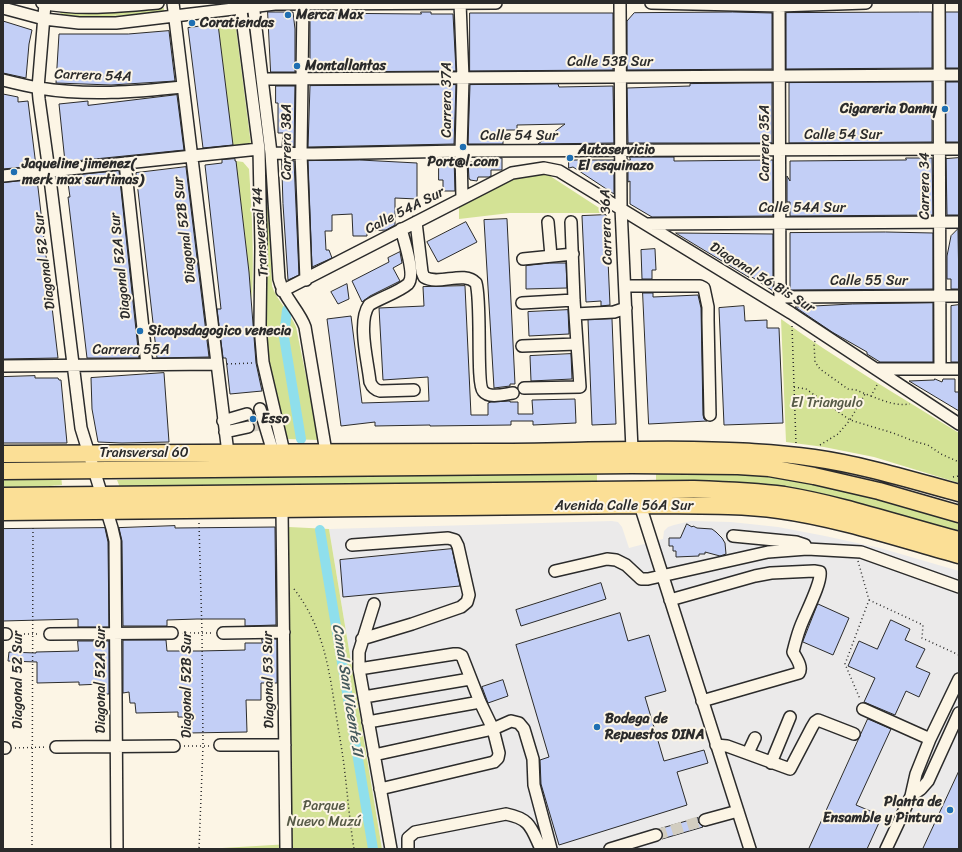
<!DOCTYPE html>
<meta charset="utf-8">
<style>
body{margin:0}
#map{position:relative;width:962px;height:852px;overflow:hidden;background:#fcf5e5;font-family:Sriracha,sans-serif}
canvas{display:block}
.frame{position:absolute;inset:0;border:4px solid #2b2b2b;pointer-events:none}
</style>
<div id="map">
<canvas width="962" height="852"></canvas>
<div class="frame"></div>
</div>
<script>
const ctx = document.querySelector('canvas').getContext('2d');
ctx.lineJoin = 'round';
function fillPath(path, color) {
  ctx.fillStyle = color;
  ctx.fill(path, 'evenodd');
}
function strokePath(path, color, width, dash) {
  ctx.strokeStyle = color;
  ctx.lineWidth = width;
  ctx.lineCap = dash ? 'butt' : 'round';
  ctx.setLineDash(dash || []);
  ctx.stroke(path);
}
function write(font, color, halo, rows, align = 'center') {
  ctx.font = font + ' Sriracha,sans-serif';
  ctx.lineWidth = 4;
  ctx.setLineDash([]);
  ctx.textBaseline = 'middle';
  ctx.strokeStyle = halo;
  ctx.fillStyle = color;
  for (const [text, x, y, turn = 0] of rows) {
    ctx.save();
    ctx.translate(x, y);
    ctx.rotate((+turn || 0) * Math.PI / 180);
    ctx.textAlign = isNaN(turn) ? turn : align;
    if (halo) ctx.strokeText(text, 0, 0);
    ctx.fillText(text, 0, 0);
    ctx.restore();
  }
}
const built = new Path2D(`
 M612,521L618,522L622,527L629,548L663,539L664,531L668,527L674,525L691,521L731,522L778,527L825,536L880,548L959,571V849H382L329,529Z`);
const green = new Path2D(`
 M164,8V11C129,16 96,18 61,15L60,12C95,14 129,13 164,8Z
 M229,23L233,25L236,28L251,145L233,147L218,24Z
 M236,161L243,162L249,169C252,213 254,256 252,300Z
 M547,174L607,213H510L459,219V207L504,181Z
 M265,207H268L272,286C277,301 290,312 296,327L319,440L287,439L269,359L265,332Z
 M781,319C838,360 899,396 959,433V483L874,457L824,447L786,442Z
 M745,472L808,479L959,519V535L656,485V474L697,473L726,475Z
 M597,473V486L121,490L117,480L163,479L198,475Z
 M61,475L62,485L3,490V477Z
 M289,527L329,529L382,849H205L290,844Z`);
const canal = new Path2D(`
 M287,310L284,337L301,439
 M320,530L373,849`);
const building = new Path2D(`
 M268,12H293L295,29V72H271Z
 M421,12H431V14H453L456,71L310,72V13L421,14Z
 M733,12L772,13V69L627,70V21L634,13Z
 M920,12H932V68L786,69V13Z
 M946,12H959V68H946Z
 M470,13H613V70L470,71Z
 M3,21L32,30L29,44L26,78L3,73Z
 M218,24L233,145L203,148L188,28Z
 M169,31L175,81L111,85L56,83L59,34H128Z
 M932,82V142L789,143V83Z
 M946,82H959V142H946Z
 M772,83V143H628L627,88L690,86V84Z
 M558,84L559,87L613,86L614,143L538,144L565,124L517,125V130H503V144H468L470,85Z
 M456,85L454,144L308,147L310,86Z
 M276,86H295L294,147L282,146L283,133H278V103H276Z
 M3,94L18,97V102L28,101L36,166L3,169Z
 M177,95L184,150L65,162L59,104L88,101V105Z
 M630,157H674V161L773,160V216L652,217L630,204V181L628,182V160H630Z
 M439,158H454L455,191H443V180H439Z
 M488,158H502V170H491V176L489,177H478L477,181L470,180V179H469L468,162H488Z
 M906,158H932L933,215L790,216V202H787V176L790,181V161L906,160Z
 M959,158V215H947L946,159Z
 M235,159V161H236L249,272L256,363L262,391L230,394L226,358H223L217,309H221L205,165L222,163V160Z
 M282,160L294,161L299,275L288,280L283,204Z
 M360,160L417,163V199L395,198V225L386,230L367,231V236H353L352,214L332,215V231H325L326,250H329L332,258L312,267L308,161Z
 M569,160H614V194L573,167L569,168Z
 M186,167L209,357L157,358L136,173Z
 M119,171L139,358H87L68,197H70L67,176Z
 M37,179L58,358L3,359V183Z
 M606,215L610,305L601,306V301L586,302L582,216Z
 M507,219L515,384H510V386L494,388L484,220Z
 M466,222L477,242L438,262L427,242Z
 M958,229L959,289H951V279H947V256L951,236Z
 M886,232L933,233V289L790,290V233Z
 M676,233L773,234V291L749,275V277Z
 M655,249L656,270H652V279H642L641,250Z
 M400,252L402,263L393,268L400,281L370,296L362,302L352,281L389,262L388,258Z
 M550,263H566L567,288L526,289V266Z
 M347,284L349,299L338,304L331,292Z
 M465,286L471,415H488V403L491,402L510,401V402H518V414H533L532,400L575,399L576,423L533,425V421H511V425L430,426V425L375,426V422L341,426L327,319L351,316L362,403L429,401L428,377L383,380L379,308L424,306L423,287Z
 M643,293H653V297L698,295L701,308L703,415L704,419L707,421L649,424Z
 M933,303V362H880L867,354V352L832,332L795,307L852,304Z
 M959,305V362H951V306Z
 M744,306L745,321L767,320V328H779L783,423L724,425L719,308Z
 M568,310L569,334L529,336L528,312Z
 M612,319L616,424L592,425L588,320Z
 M571,354L572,379L531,381L530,356Z
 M164,373L169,442L122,443L98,442L92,409L91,378Z
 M35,376V378H58L59,380H61L67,443H3V377Z
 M935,379L942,382L943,379H955V392H959V411L909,381L934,380Z
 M687,524L692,527L693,526L697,528L712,529L716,532L722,538L725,543L726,554L720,556L705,552V554H699V556L676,557V551H673V546H669V538H680Z
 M175,526V528L275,527L276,625L245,626V619H197L167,620V626H123L122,541L119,528Z
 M105,528L108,542L109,627H78V619L3,621V529Z
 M452,549L460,586L343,597L340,560Z
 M601,583L606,599L521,626L516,610Z
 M818,604L849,618L833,655L803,642Z
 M620,613L628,641L649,635L666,691L645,697L664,761L704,750L708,763L677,772L687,805L559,845L541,784L540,760L549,757L516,645Z
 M891,620L910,629L905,640L925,649L916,667L930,673L919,697L906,691L895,715L864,702L875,678L848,666L859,641L877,649Z
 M262,639H277V683H261V700H246L247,732L188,733V717H178V712L136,713L135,703H130L129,692L123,693V640H166L167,651H199L245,650V643H262Z
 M78,641H109V694H103L102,684L79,685V682L37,683V662L8,661L9,652L36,653V652L78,651Z
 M503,680L508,696L488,703L482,687Z
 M868,719L891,729L856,805L882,816L867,849H809Z
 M959,771V849H923Z
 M698,818V822L703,827L662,839L663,833L660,829Z`);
const minorTunnel = new Path2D(`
 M248,427L260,425
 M656,835L705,820`);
const path = new Path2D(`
 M792,326L796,444
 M815,341L814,343L815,362L820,369L848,389L856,390L871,396L878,383
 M227,364L253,363
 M794,387L806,389L850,420L893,433L916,442L928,445L941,454L959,462
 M871,396C884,401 895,406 910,404
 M820,445L838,434L850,420L865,394
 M953,477L959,476
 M199,523L202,633L203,746L199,849
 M858,561L869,600L845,664L860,699
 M294,589C323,626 329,668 336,714C339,734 343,754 345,774C348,799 350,824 354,849
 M869,600L923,625L922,638L959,655
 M182,633H212
 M16,634H40
 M184,746H210
 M15,748L47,747
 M32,849L33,525`);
const minor = new Path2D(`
 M42,3C80,11 120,6 158,3
 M173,3L228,453
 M240,3L259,149L261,247L260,326L263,362L284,452
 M253,3L271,153L279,279C283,297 299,310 305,327L326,452
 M303,3L301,154L306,280
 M460,3L463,78L461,151L462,198
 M620,3L621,208L632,449
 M651,3L779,6L866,3
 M779,3L780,306
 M939,3L940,369
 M45,4L38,88L39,99L49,171L81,428L112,528L115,541L117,849
 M3,8L44,19L79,23H116L275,4L496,3
 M262,79L959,75
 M3,80C15,83 27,86 39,88C87,96 135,92 183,87
 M271,153L314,154L461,151L959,149
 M125,163L147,365
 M3,176L259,149
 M416,222L422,272L424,277C439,286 464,270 476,283C482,303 476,383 483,391C489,399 505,394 513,393
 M548,222L551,256
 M646,224L959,222
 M401,229C404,240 416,276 408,284C399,292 380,298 369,305C357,322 368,362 370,382C372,387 375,390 380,391L414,390
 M523,259L573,254
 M625,286H700L704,288L708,307V320L710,415
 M282,291L512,173L544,168L559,171L791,313L959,424
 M780,297L959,296
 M522,303L574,300
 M575,314L614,312L626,308
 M522,346L577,344
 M3,366L217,364
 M876,369H959
 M524,388L580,387L574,300L571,222
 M260,409L273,452
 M223,421L247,414
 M225,432L248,427
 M640,505L750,849
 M282,510L286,849
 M733,536L796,542L805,545L807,549
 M352,545L448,538L455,540L458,546L469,595L467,602L461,607L412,624L362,639
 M555,571L607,559L616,560L626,565L641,579H648L768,552L807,549L861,552L959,587
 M670,600L755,576L771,573L814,571L820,572C822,583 804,616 800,628C797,636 795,644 793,652C796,658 803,667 799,673L702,701
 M374,604L359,652V669L391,849
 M223,633L284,632
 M3,634H6
 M50,634L172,633
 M359,669L454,654H458L462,656L480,702L493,729L499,753L498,758L494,762L380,789
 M364,697L470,679
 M863,709L930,739
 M368,722L480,702
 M220,745H285
 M716,745L727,746L790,769L812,727L815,722L818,720L854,734
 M56,747L174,746
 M3,748H5
 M748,753L755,738
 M374,755L493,729L511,721L519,723L524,729L533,759L534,785L551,849
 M771,763L790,717
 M911,796L921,789L928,781L959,713
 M705,820L738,811
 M408,849V838L415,832L506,814C531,819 531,828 541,849
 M610,849L656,835
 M886,849L911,796L916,774L930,739L959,679`);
const highway = new Path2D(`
 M3,454C164,452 325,453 486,452C555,452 624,449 693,450C734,451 774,452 814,458C863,465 911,480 959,493
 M3,471L632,465L738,466L769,468L814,476L879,491L959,514
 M3,496L693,489C723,490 754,491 784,495C844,505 901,525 959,540
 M3,512L640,505C686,506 733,504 779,510C838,518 901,539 959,555`);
const markers = [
 [288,15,4,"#1f6fb2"],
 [192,23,4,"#1f6fb2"],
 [297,66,4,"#1f6fb2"],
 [945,109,4,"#1f6fb2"],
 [463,147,4,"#1f6fb2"],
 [570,158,4,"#1f6fb2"],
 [14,172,4,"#1f6fb2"],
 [140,331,4,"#1f6fb2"],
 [253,419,4,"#1f6fb2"],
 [597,727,4,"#1f6fb2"],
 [950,810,4,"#1f6fb2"]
];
const poiNames = [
 ["Merca Max",296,15],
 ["Coratiendas",200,23],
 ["Montallantas",305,66],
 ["Cigareria Danny",937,109,"right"],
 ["Autoservicio",578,150],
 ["El esquinazo",578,166],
 ["Port@l.com",463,162,"center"],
 ["Jaqueline jimenez(",22,164],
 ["merk max surtimas)",22,180],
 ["Sicopsdagogico venecia",148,331],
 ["Esso",261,419],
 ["Bodega de",605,719],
 ["Repuestos DINA",605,735],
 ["Planta de",942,802,"right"],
 ["Ensamble y Pintura",942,818,"right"]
];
const streetNames = [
 ["Calle 53B Sur",610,62],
 ["Carrera 54A",93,76,2],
 ["Carrera 37A",447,100,-90],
 ["Calle 54 Sur",843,135],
 ["Calle 54 Sur",519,136],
 ["Carrera 38A",287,142,-90],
 ["Carrera 35A",765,143,-90],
 ["Carrera 34",925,186,-90],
 ["Calle 54A Sur",802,208],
 ["Calle 54A Sur",405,211,-27],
 ["Carrera 36A",607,227,-92],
 ["Diagonal 52B Sur",185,230,-97],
 ["Transversal 44",261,232,-94],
 ["Diagonal 52 Sur",45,261,-97],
 ["Diagonal 52A Sur",121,266,-96],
 ["Diagonal 56 Bis Sur",762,278,32],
 ["Calle 55 Sur",869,281],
 ["Carrera 55A",131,350],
 ["Transversal 60",144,453],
 ["Avenida Calle 56A Sur",624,506],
 ["Diagonal 52 Sur",18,680,-90],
 ["Diagonal 52A Sur",101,680,-90],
 ["Diagonal 53 Sur",269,680,-91],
 ["Diagonal 52B Sur",187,685,-90]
];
const parkNames = [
 ["El Triangulo",827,403],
 ["Parque",324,806],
 ["Nuevo Muzú",324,822]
];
const waterNames = [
 ["Canal San Vicente II",347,690,81]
];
fillPath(built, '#ebeaea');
fillPath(green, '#d3e295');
strokePath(canal, '#8fdfec', 10);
fillPath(building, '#c3cff6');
strokePath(building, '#2b2b2b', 1);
strokePath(minorTunnel, '#d2cdc0', 11, [11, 5.5]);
strokePath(minor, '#2b2b2b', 14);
strokePath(highway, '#2b2b2b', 19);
strokePath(path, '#2b2b2b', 1.5, [1, 3]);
strokePath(minor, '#fcf5e5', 11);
strokePath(highway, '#fbdf96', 16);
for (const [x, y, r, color] of markers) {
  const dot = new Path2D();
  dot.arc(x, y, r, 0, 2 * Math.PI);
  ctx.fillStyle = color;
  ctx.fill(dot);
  strokePath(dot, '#fcf5e5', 1.5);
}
write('bold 14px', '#2b2b2b', '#fcf5e5', poiNames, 'left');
write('14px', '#2b2b2b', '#fcf5e5', streetNames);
write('14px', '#555946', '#fcf5e5', parkNames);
write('italic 15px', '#44585b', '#fcf5e5', waterNames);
</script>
